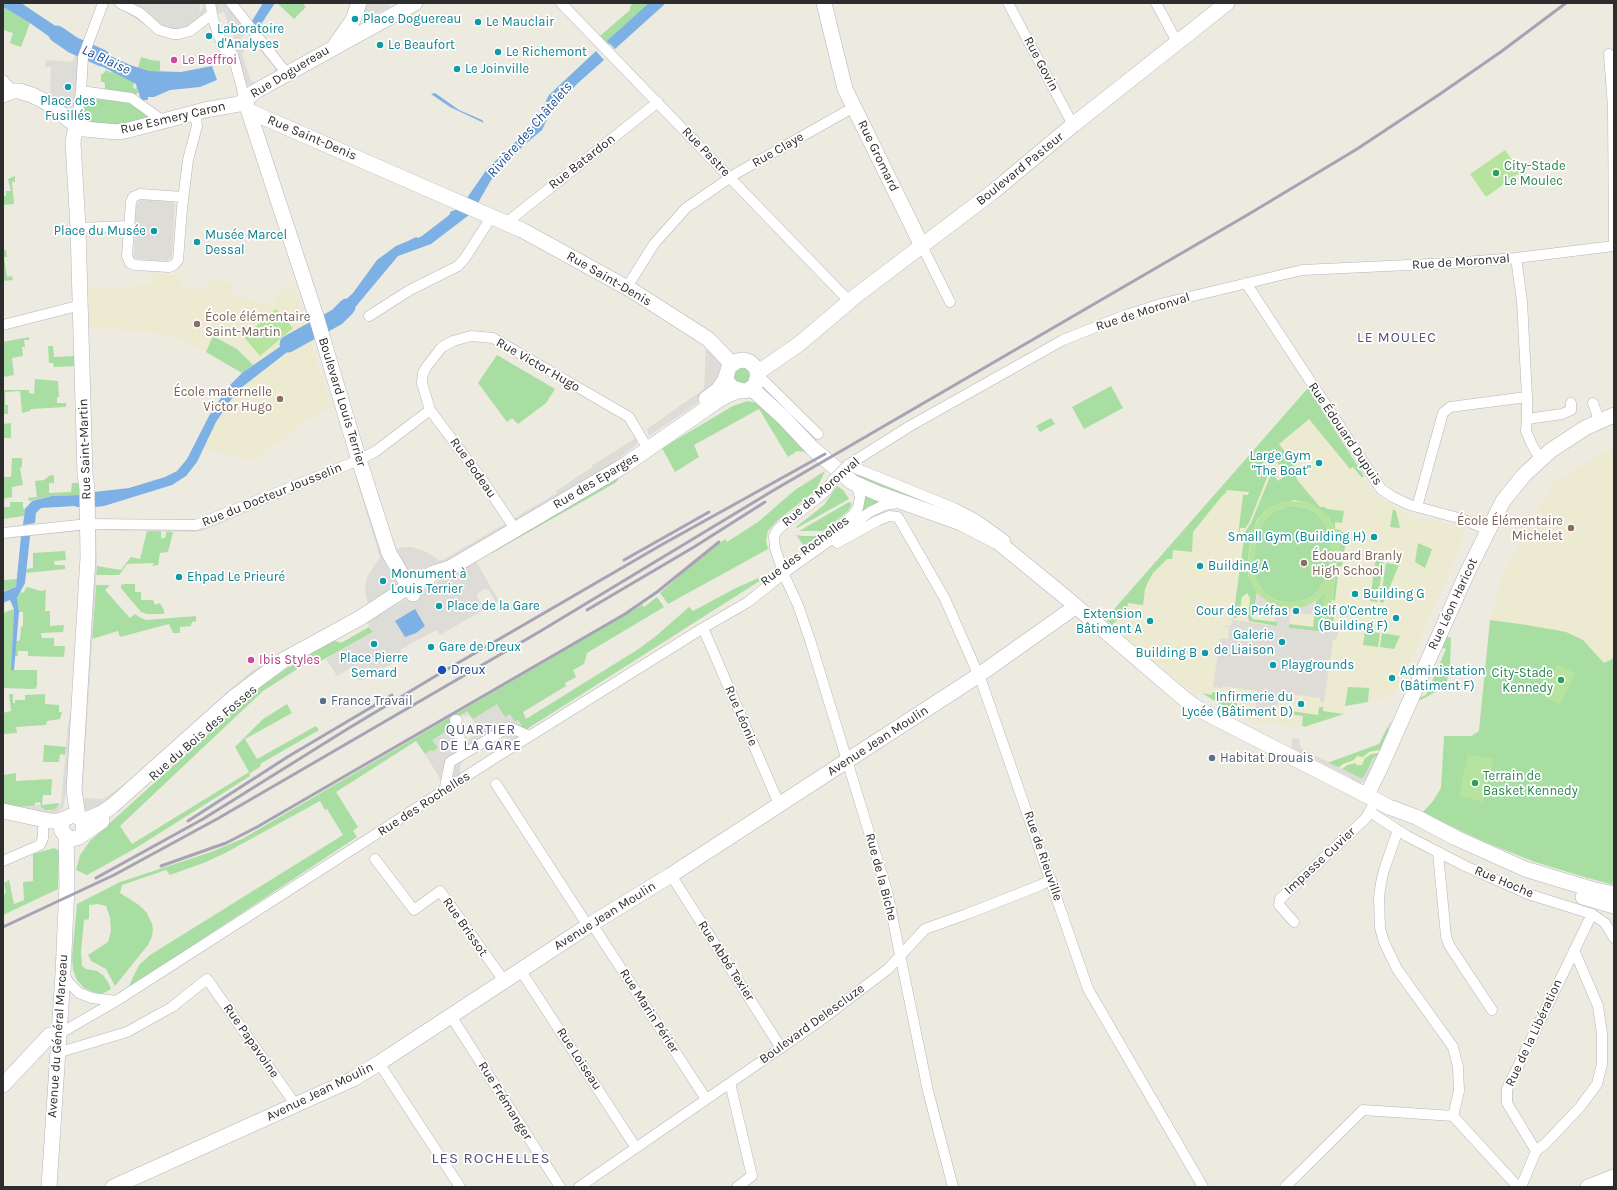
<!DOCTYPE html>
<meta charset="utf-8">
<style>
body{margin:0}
#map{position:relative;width:1617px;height:1190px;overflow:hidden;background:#edeae0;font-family:Karla,sans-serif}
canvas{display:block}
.frame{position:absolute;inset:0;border:4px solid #2d2d2d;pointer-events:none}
</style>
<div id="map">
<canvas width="1617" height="1190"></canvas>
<div class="frame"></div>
</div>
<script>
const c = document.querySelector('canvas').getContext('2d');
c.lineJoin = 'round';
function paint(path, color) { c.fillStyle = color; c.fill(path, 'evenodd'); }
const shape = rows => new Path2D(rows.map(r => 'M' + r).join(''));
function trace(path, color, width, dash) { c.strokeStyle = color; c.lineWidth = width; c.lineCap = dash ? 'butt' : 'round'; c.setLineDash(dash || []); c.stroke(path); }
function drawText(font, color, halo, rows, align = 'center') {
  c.font = font + ' Karla,sans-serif'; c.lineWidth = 3.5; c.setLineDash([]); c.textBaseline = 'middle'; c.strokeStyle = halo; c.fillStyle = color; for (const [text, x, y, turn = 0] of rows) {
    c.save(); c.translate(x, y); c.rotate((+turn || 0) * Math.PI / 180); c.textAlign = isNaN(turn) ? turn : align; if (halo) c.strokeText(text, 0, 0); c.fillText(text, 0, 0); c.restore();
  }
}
paint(shape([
 [151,273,182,275,182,287,206,290,208,279,232,283,231,294,270,305,292,280,307,328,242,373,194,345,176,338,142,331,89,328,87,288,110,288,150,285],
 [309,335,331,407,303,422,256,461,204,449,216,422,239,389,272,365],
 [1294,406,1307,412,1379,498,1402,511,1412,514,1412,519,1419,521,1420,517,1460,527,1465,530,1461,538,1462,542,1445,583,1397,691,1386,698,1345,706,1346,713,1344,714,1300,728,1245,720,1203,693,1193,694,1107,621,1111,617,1109,615],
 [1614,448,1614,658,1604,663,1590,646,1575,635,1549,629,1490,620,1503,574,1553,483,1604,452]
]), '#edead2');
paint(shape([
 [277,3,302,3,306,7,294,19],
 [634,3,657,3,608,45,600,36,630,10,630,6],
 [3,7,30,23,21,47,10,43,13,33,3,30],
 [141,57,151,60,160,61,160,71,149,71,138,68],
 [106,70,111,73,112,70,134,83,133,88,136,89,137,85,138,93,134,95,105,89,105,84,104,82,101,82,101,74,103,74],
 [85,94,135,102,144,108,148,118,119,125,85,124,83,120],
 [15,176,15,182,12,182,14,204,3,205,3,196,6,196,6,191,11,191,8,179],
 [3,248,4,250,6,250,7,257,4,257,7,277,12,276,13,280,3,281],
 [213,336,237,349,253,365,242,373,206,352],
 [29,337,29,340,24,340,25,347,22,347,23,356,12,358,14,375,3,377,3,342],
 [48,346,53,346,54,357,75,356,76,366,54,367,53,363,49,363],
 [497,355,555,389,546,403,518,424,512,418,507,422,478,383],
 '734 376a8 8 0 1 1 16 0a8 8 0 1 1-16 0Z',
 [35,379,58,381,59,397,57,397,57,403,66,403,66,407,31,409,30,411,22,413,20,391,5,392,5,405,8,405,8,414,3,414,3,390,29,390,29,393,34,394],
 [1111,386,1123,408,1084,429,1072,407],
 [1308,388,1364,476,1362,478,1353,467,1350,469,1309,419,1279,444,1293,462,1294,472,1298,481,1320,507,1324,507,1327,509,1344,511,1342,523,1335,522,1335,529,1328,517,1318,508,1305,502,1299,501,1294,500,1265,511,1257,520,1251,535,1247,566,1249,578,1257,593,1252,619,1277,622,1277,626,1249,621,1248,616,1250,598,1242,597,1239,616,1236,618,1233,618,1245,532,1251,523,1272,472,1278,481,1287,474,1271,455,1263,461,1270,470,1249,523,1245,528,1240,528,1239,536,1238,536,1243,495,1248,495,1249,492,1227,490,1226,493,1222,496,1193,532,1192,552,1173,550,1172,559,1167,559,1153,573,1148,582,1145,589,1143,605,1128,603,1126,613,1124,613,1112,625,1107,621,1111,617,1109,615],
 [747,401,758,403,766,410,806,452,797,451,788,457,759,409,694,445,699,457,675,472,662,448,733,406],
 [1051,418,1055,424,1040,432,1036,426],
 [11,423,11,438,3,438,3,424],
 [12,458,22,458,22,467,20,468,23,485,12,487,12,497,3,499,3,477,11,477],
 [825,471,816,490,777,521,768,531,766,541,768,549,668,604,660,593,694,563,725,539,727,542,758,522,795,490],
 [620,472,618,480,615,483,492,553,490,553],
 [54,475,54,483,49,483,49,493,71,492,72,483,79,483,79,495,52,496,29,501,28,498,37,497,35,481,44,480,49,476],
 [857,475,862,476,958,513,878,488,855,476],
 [837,486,843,490,849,499,797,528,796,527,824,505],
 [864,494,884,501,860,515,865,500],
 [10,502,23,502,23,508,25,509,24,516,3,519,3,507,10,507],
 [849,502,852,504,848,511,823,531,799,531],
 [1290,506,1307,508,1316,513,1327,527,1332,542,1328,572,1320,589,1308,599,1291,603,1275,600,1265,594,1256,581,1253,566,1257,535,1263,521,1275,511],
 [1393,509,1396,511,1400,528,1390,527],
 [147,531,161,531,161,538,165,538,167,531,173,532,168,552,160,553,158,565,152,566,154,563,127,564,119,575,96,575,97,566,121,570,131,557,140,559],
 [1341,532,1347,533,1342,566,1339,566,1335,601,1332,600],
 [796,535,804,536,818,536,804,546],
 [1418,543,1432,549,1425,568,1415,562],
 [65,551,66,560,54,561,55,565,65,565,65,569,26,573,26,569,33,568,33,553],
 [1376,556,1400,559,1399,562,1384,560,1377,602,1370,601],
 [1386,563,1399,565,1383,603,1380,602],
 [765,575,769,575,524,731,518,720,515,722,505,718,473,719,467,712,452,720,453,727,433,740,438,748,432,752,431,750,425,754,416,741,336,792,358,827,353,831,357,837,128,988,139,965,150,955,343,835,327,809,325,810,320,801,227,852,206,862,170,875,166,870,122,885,120,893,139,905,147,913,152,924,153,930,152,936,148,945,115,986,106,969,91,961,88,955,108,942,111,931,110,917,106,906,98,904,89,905,89,919,84,920,81,952,82,966,86,969,97,971,103,975,108,982,111,989,102,994,93,992,84,988,77,980,73,970,72,957,77,904,120,882,211,852,242,839,642,605,644,607,657,597,664,607,587,653,584,664,573,670,576,677,565,683,566,686,523,712,526,719,637,650,656,636,689,607,693,611,734,589],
 [17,579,16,587,4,591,3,580],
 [124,584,135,584,135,592,141,592,141,600,153,600,155,605,160,603,164,610,164,614,147,614,141,612,121,588,121,585],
 [96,585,110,585,105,590,130,618,135,614,141,618,146,620,196,616,196,621,192,622,191,626,180,627,180,633,173,633,169,624,120,637,118,631,92,639],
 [27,587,41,591,46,590,45,611,50,611,50,626,64,625,63,632,41,633,42,638,54,638,54,646,65,646,64,657,28,656,28,651,18,651,18,656,14,656,16,641,18,641,20,639,21,627,23,626,23,612,19,612,17,598,21,592,23,593],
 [1325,592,1329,621,1331,603,1336,604,1333,624,1331,629,1324,632,1289,628,1289,624,1313,627,1316,601],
 [14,609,11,670,37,670,37,686,35,689,3,688,3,613],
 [1490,620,1527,625,1566,632,1583,640,1604,663,1614,658,1614,885,1584,877,1535,862,1487,843,1422,813,1433,801,1441,788,1444,736,1471,736,1478,732,1479,730],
 [369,627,373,632,319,662,316,657,263,691,120,826,132,844,249,772,235,747,263,719,287,704,292,713,245,739,257,759,316,726,319,730,260,764,261,766,249,774,250,776,136,848,87,875,76,870,80,855,90,841,259,688,286,669,333,640,341,643],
 [1365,631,1380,633,1378,647,1363,645],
 [1382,633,1400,636,1394,649,1380,647],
 [1445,636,1451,638,1450,666,1447,681,1439,690,1419,701,1421,697,1426,695,1446,649,1441,647],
 [1348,687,1369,688,1368,702,1345,706],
 [1212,692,1221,693,1221,701,1237,703,1237,706,1242,707,1245,711,1251,712,1251,718,1239,716,1202,693,1212,695],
 [9,694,13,694,13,703,15,703,15,700,25,700,25,695,45,694,45,704,59,705,59,712,62,712,60,719,47,721,46,725,16,727,17,733,3,734,3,713,11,711],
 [1319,707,1323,707,1323,711,1344,714,1304,727,1302,725,1303,716,1283,713,1284,710,1318,715],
 [1388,726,1389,730,1380,750,1374,751,1363,757,1344,764,1338,768,1327,763,1379,744],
 [44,745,66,747,65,755,60,754,59,762,43,762],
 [1376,753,1379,753,1378,755,1363,778,1361,779,1342,769,1347,765,1355,763,1356,764,1371,754],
 [16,773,16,781,52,779,51,795,43,795,42,805,59,803,57,808,53,810,45,810,41,807,40,802,35,803,35,806,17,807,3,804,3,775],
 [54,848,58,850,59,854,58,889,3,915,3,895,6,893,4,883,9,880,14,904,24,900,23,882,33,881,33,854]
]), '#a8dea2');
paint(shape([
 [1247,593,1250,598,1248,616,1240,615,1242,597],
 [1380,750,1379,753,1371,754,1365,758,1362,765,1357,765,1355,763,1347,765,1342,769,1338,768,1343,764,1354,760,1357,756,1363,757,1369,752]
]), '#ebeec7');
paint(shape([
 [1505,150,1521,172,1486,197,1470,174],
 [276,309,293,328,260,356,244,337],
 [1288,501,1305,502,1314,505,1326,514,1335,529,1341,530,1329,621,1321,620,1325,593,1311,604,1305,607,1292,609,1280,608,1269,603,1261,597,1254,589,1249,578,1248,562,1251,535,1255,525,1261,515,1270,507,1281,502],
 [1290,506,1307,508,1316,513,1327,527,1332,542,1328,572,1320,589,1308,599,1291,603,1275,600,1265,594,1256,581,1253,566,1257,535,1263,522,1275,511],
 [1558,664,1575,673,1560,705,1542,696],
 [1468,754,1493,759,1483,802,1459,796]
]), '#b6e49f');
paint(shape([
 [112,3,153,3,158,4,162,3,201,3,199,10,201,11,204,3,237,3,245,33,240,40,234,39,224,12,216,15,210,23,208,22,157,33],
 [352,3,387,3,391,7,333,33,349,13],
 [252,32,277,64,278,70,251,87,246,84,235,46,246,41],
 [252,40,275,68,274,72,255,83,251,81,242,54],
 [75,55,88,59,83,120,72,116,50,96,51,67,45,67,46,60,73,62],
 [143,199,172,202,175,204,172,256,168,261,137,259,134,257,136,207,139,201],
 [706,347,724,362,714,392,649,436,647,429,704,389],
 [637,437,637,444,597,476,446,565,411,577,393,551,401,547,412,547,424,551,439,560,443,560,557,493,556,491,592,467,592,465,595,463,596,463],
 [354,465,399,583,399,586,329,631,113,802,88,812,83,809,81,780,95,528,188,530,200,529],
 [352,468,353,468,380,557,367,577,365,591,368,605,295,647,271,659,252,671,228,691,142,771,108,796,102,799,82,798,97,566,96,530,194,532,202,531],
 [79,529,84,532,84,573,74,725,71,728,69,741,73,745,71,773,67,787,63,808,53,815,51,818,46,819,46,815,44,814,30,811,27,814,3,808,3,804,17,807,40,805,43,810,49,811,55,809,61,803,68,724,71,713,72,712,81,590,82,534,79,531,3,539,3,537],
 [474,558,499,601,496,603,489,590,485,589,478,593,477,597,485,609,440,635,436,630,400,650,404,657,363,680,357,680,357,677,351,668,337,676,326,659,373,632,366,621,429,587],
 [1257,593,1269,603,1286,609,1301,608,1316,601,1314,615,1290,612,1289,628,1321,632,1338,632,1336,640,1333,640,1324,702,1320,702,1320,698,1279,693,1276,713,1255,710,1258,691,1223,686,1222,688,1213,687,1220,638,1228,639,1229,628,1225,627,1225,625,1231,626,1232,620,1277,626,1277,622,1275,622,1276,610,1255,607],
 [497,704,505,717,510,714,515,722,518,720,527,735,512,742,505,737,501,737,464,760,460,765,460,776,445,787,425,754,431,750,432,752,438,748,432,740,453,727,465,741,482,730,468,715,464,717,463,714,467,711,473,719],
 [1391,722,1393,723,1367,779,1358,785,1352,782,1350,777,1292,748,1292,739,1299,738,1300,746,1303,750,1363,779,1373,758,1378,755,1389,730,1388,726,1389,723]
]), '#dddcd7');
paint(shape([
 [3,3,21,3,78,41,75,55,30,23,3,7],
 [263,3,275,3,258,29,252,21],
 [649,3,666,3,615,49,607,41],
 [91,47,130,65,149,71,181,72,212,66,217,80,200,87,170,90,154,97,148,97,148,100,141,100,136,84,88,59],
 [596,51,604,60,578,83,551,111,542,130,522,147,491,180,478,203,467,198,487,169,535,123,549,95],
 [435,93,459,110,482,120,484,123,450,107,431,94],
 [460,208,469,215,431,244,398,256,347,317,331,330,326,314,338,307,353,293,377,260,396,246,408,241,416,237,418,238,422,236,448,216,450,214,450,212],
 [307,328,309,335,237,391,216,422,197,462,186,476,172,485,104,506,95,507,94,492,129,488,165,477,177,471,187,459,209,416,228,387,242,373],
 [79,495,80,507,76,507,75,506,41,508,36,513,35,523,23,525,25,509,32,501,52,496],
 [21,536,30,536,25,583,17,598,19,612,14,670,11,670,14,609,10,600,3,603,3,592,16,587],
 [415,609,425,626,416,633,405,637,395,621]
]), '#7db0e5');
trace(shape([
 [57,34,73,45,102,58],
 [288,344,337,317,347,307]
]), '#7db0e5', 17);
const street = shape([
 [120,3,140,13,159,30,173,34,179,34,190,31,212,14],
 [210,3,213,19,223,47,233,55,245,100],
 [231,3,288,75],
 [561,3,850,302],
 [1008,3,1073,125],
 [1156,3,1177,42],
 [1609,54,1613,108,1614,246],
 [3,80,13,91],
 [81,91,131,98,163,121],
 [76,125,81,91,83,57,103,3],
 [183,197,140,194,133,197,131,202,127,256,130,263,135,265,169,267,174,265,178,260,182,208,188,160,197,126,195,113],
 [506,223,658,102],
 [78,228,129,226],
 [922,246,950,302],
 [1246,283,1381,489,1393,497,1410,505,1462,519,1488,530],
 [627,287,654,244,686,208,737,173,854,107],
 [369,316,410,290,458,266,465,258,492,216],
 [3,325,81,305],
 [758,375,818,434],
 [1527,397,1527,419,1562,414,1571,410,1571,403],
 [1593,403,1599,420],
 [1527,419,1526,431,1532,445,1540,459],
 [848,465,910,426,1063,340,1126,315,1164,303,1302,270,1451,263,1516,258,1614,246],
 [848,465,954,508,977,520,1005,540],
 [833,480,827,490,819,497,778,529,774,536,775,548,784,575,798,605,811,643,887,891,928,1091,953,1187],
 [1417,507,1443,413,1450,407,1527,397,1522,301,1516,258],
 [842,524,853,515,858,508,860,497,856,484],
 [515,529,481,478,430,410,422,383,423,373,427,366,442,347,453,341,471,336,493,338,629,417,648,449],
 [3,533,88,524,196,525,359,460,376,451,430,410],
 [837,543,877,521,889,516,898,517,945,599,982,683,1088,989,1203,1187],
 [703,628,779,804],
 [457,720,455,720,464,753],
 [496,784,588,926],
 [445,787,450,762,509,727,527,735],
 [1370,812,1407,836,1465,866,1528,894,1592,914,1605,923,1614,938],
 [1398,830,1384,870,1381,883,1379,897,1380,928,1384,942,1397,969,1453,1047,1458,1067,1459,1091,1453,1116],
 [1438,853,1446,936,1449,945,1492,1010],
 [375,859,414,910,440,891,505,982],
 [3,861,40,845,43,838,43,829],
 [671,875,781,1048],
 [1294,922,1279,905,1280,899,1366,818,1372,807],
 [592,924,706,1099],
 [521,971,636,1148],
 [63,974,70,984,79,993,92,998,116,1001],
 [451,1016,560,1187],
 [59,1034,116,1001,493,759,703,628,748,602,788,570,870,512,884,505,899,503],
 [57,1053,127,1032,172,1007,207,979,295,1104],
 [379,1063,460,1187],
 [730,1083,752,1176,737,1187],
 [1453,1116,1518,1187],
 [1536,1151,1507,1103,1507,1089,1592,914],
 [579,1187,817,1023,888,969,925,929,967,914,1041,885,1051,879],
 [1285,1187,1363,1110,1453,1116],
 [1521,1187,1536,1151,1546,1143,1580,1107,1597,1084,1602,1064,1602,1034,1598,1006,1574,950]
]);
const secondary = shape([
 [824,3,845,89,922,246],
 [336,44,353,20,359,3],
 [3,95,13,91,19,91,32,95,44,101,76,125,84,129,117,132,129,130,205,110,239,104,256,91,415,3],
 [245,100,316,316,359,460,389,553,413,594],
 [249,111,522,230,633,291,708,339,732,364],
 [76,125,73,142,78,228,85,474,87,489,88,557,74,790,78,816],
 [757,373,799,344,857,295,994,191,1073,125,1227,3],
 [751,388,783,417,812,448,852,482,877,493,961,523,998,542,1064,596,1187,701,1200,710,1389,807,1416,817,1456,838,1525,869,1591,889,1614,894],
 [706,399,718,390,725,380,729,367,737,361,744,360,750,362,756,368,758,375,755,385,749,390,744,391,732,388,727,381,726,376],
 [1367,795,1382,764,1467,573,1503,501,1524,475,1550,451,1585,428,1614,415],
 [3,811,50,821,58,821,64,819],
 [83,821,102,813,112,806,233,698,285,659,360,618,409,586,434,573,450,568,625,465,717,401,730,394,738,391],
 [83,833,84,823,80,818,73,815,64,819,61,825,62,831,66,836,72,839,79,837,102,821],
 [1583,897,1614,906],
 [3,1085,50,1035,59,1034],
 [49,1187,63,974,67,885,66,836],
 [113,1187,353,1079,379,1063,588,926,671,875,979,675,1075,607],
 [1588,1187,1614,1177]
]);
trace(street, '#b4b4bf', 11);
trace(secondary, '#b4b4bf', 16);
trace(street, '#fff', 10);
trace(secondary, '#fff', 15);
trace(shape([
 [624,560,709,512],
 [587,610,694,547,765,502],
 [188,821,289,756,392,695],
 [161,866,226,843,257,827,625,614,657,592,719,542],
 [96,878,203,819,349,728,439,674,663,544,825,454],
 [3,927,114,875,217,819,539,632,774,490,1249,214,1357,149,1440,94,1502,51,1566,3]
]), '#a5a3b5', 3);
const streetBridge = shape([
 [833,480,848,465]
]);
trace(streetBridge, '#b4b4bf', 11, []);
trace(streetBridge, '#fff', 10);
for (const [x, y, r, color] of [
 [355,19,4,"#0f9aa8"],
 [478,22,4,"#0f9aa8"],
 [209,36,4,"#0f9aa8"],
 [380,45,4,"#0f9aa8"],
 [498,52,4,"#0f9aa8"],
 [174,60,4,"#d1479c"],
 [457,69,4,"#0f9aa8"],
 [68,87,4,"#0f9aa8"],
 [1496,173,4,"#2e9e5b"],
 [154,231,4,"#0f9aa8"],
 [197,242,4,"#0f9aa8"],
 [197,324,4,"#8d6e63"],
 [280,399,4,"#8d6e63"],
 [1319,463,4,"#0f9aa8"],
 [1571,528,4,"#8d6e63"],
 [1374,537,4,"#0f9aa8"],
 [1304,563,4,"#8d6e63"],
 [1200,566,4,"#0f9aa8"],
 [179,577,4,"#0f9aa8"],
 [383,581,4,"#0f9aa8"],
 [1355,594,4,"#0f9aa8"],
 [439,606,4,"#0f9aa8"],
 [1296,611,4,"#0f9aa8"],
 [1396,618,4,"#0f9aa8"],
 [1150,621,4,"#0f9aa8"],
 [1282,642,4,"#0f9aa8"],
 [374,644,4,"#0f9aa8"],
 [431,647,4,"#0f9aa8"],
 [1205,653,4,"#0f9aa8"],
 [251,660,4,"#d1479c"],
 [1273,665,4,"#0f9aa8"],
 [442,670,5,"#1a4fb4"],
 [1392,678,4,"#0f9aa8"],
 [1561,680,4,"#2e9e5b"],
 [323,701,4,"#5c6f8a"],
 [1301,704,4,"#0f9aa8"],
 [1212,758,4,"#5c6f8a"],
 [1475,783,4,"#2e9e5b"]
]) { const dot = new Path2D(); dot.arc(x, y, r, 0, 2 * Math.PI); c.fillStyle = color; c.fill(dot); trace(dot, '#fff', 1.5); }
drawText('13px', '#0d838f', '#fff', [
 ["Place Doguereau",363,19],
 ["Le Mauclair",486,22],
 ["Laboratoire",217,29],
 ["d'Analyses",217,44],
 ["Le Beaufort",388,45],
 ["Le Richemont",506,52],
 ["Le Joinville",465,69],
 ["Place des",68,101,"center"],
 ["Fusillés",68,116,"center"],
 ["Place du Musée",146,231,"right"],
 ["Musée Marcel",205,235],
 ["Dessal",205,250],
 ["Large Gym",1311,456,"right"],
 ["\"The Boat\"",1311,471,"right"],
 ["Small Gym (Building H)",1366,537,"right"],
 ["Building A",1208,566],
 ["Monument à",391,574],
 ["Louis Terrier",391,589],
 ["Ehpad Le Prieuré",187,577],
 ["Building G",1363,594],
 ["Place de la Gare",447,606],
 ["Cour des Préfas",1288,611,"right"],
 ["Self O'Centre",1388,611,"right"],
 ["(Building F)",1388,626,"right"],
 ["Extension",1142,614,"right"],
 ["Bâtiment A",1142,629,"right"],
 ["Galerie",1274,635,"right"],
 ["de Liaison",1274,650,"right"],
 ["Gare de Dreux",439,647],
 ["Building B",1197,653,"right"],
 ["Place Pierre",374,658,"center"],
 ["Semard",374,673,"center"],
 ["Playgrounds",1281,665],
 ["Administation",1400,671],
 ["(Bâtiment F)",1400,686],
 ["Infirmerie du",1293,697,"right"],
 ["Lycée (Bâtiment D)",1293,712,"right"]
], 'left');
drawText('13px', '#b23c85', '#fff', [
 ["Le Beffroi",182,60],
 ["Ibis Styles",259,660]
], 'left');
drawText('13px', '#2d2d2d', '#fff', [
 ["Rue Govin",1041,64,62],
 ["Rue Doguereau",290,72,-31],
 ["Rue Esmery Caron",173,118,-13],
 ["Rue Saint-Denis",312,138,23],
 ["Rue Claye",778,150,-30],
 ["Rue Pastre",706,152,46],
 ["Rue Gromard",878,156,64],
 ["Rue Batardon",582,162,-38],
 ["Boulevard Pasteur",1020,169,-39],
 ["Rue de Moronval",1461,262,-4],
 ["Rue Saint-Denis",609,279,30],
 ["Rue de Moronval",1143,312,-18],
 ["Rue Victor Hugo",538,365,30],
 ["Boulevard Louis Terrier",342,402,73],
 ["Rue Édouard Dupuis",1345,434,56],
 ["Rue Saint-Martin",85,449,-92],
 ["Rue Bodeau",473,468,55],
 ["Rue des Eparges",596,481,-31],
 ["Rue de Moronval",821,492,-41],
 ["Rue du Docteur Jousselin",272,495,-22],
 ["Rue des Rochelles",805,551,-37],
 ["Rue Léon Haricot",1453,604,-65],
 ["Rue Léonie",741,716,67],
 ["Rue du Bois des Fosses",203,733,-41],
 ["Avenue Jean Moulin",878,741,-33],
 ["Rue des Rochelles",424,804,-33],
 ["Rue de Rieuville",1043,856,71],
 ["Impasse Cuvier",1320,861,-43],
 ["Rue de la Biche",881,877,75],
 ["Rue Hoche",1504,882,23],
 ["Avenue Jean Moulin",605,916,-32],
 ["Rue Brissot",465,927,55],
 ["Rue Abbé Texier",726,961,57],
 ["Rue Marin Périer",649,1011,57],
 ["Boulevard Delescluze",812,1024,-36],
 ["Rue de la Libération",1534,1033,-65],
 ["Avenue du Général Marceau",58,1036,-86],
 ["Rue Papavoine",251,1041,55],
 ["Rue Loiseau",579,1059,57],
 ["Avenue Jean Moulin",320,1092,-26],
 ["Rue Frémanger",505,1101,58]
]);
drawText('13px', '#27864d', '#fff', [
 ["City-Stade",1504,166],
 ["Le Moulec",1504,181],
 ["City-Stade",1553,673,"right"],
 ["Kennedy",1553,688,"right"],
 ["Terrain de",1483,776],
 ["Basket Kennedy",1483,791]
], 'left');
drawText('13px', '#785e54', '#fff', [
 ["École élémentaire",205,317],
 ["Saint-Martin",205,332],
 ["École maternelle",272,392,"right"],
 ["Victor Hugo",272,407,"right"],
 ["École Élémentaire",1563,521,"right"],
 ["Michelet",1563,536,"right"],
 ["Édouard Branly",1312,556],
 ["High School",1312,571]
], 'left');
drawText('13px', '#164399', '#fff', [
 ["Dreux",451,670]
], 'left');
drawText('13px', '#4e5e75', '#fff', [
 ["France Travail",331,701],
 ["Habitat Drouais",1220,758]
], 'left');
drawText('italic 14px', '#194c94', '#fff', [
 ["La Blaise",106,60,25],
 ["Rivière des Châtelets",530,130,-49]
]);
c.letterSpacing = '1px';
drawText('14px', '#53507a', '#fff', [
 ["LE MOULEC",1397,338],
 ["QUARTIER",481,730],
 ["DE LA GARE",481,746]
]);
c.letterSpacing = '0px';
c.letterSpacing = '1px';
drawText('15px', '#53507a', '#fff', [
 ["LES ROCHELLES",491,1159]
]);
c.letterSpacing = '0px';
</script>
